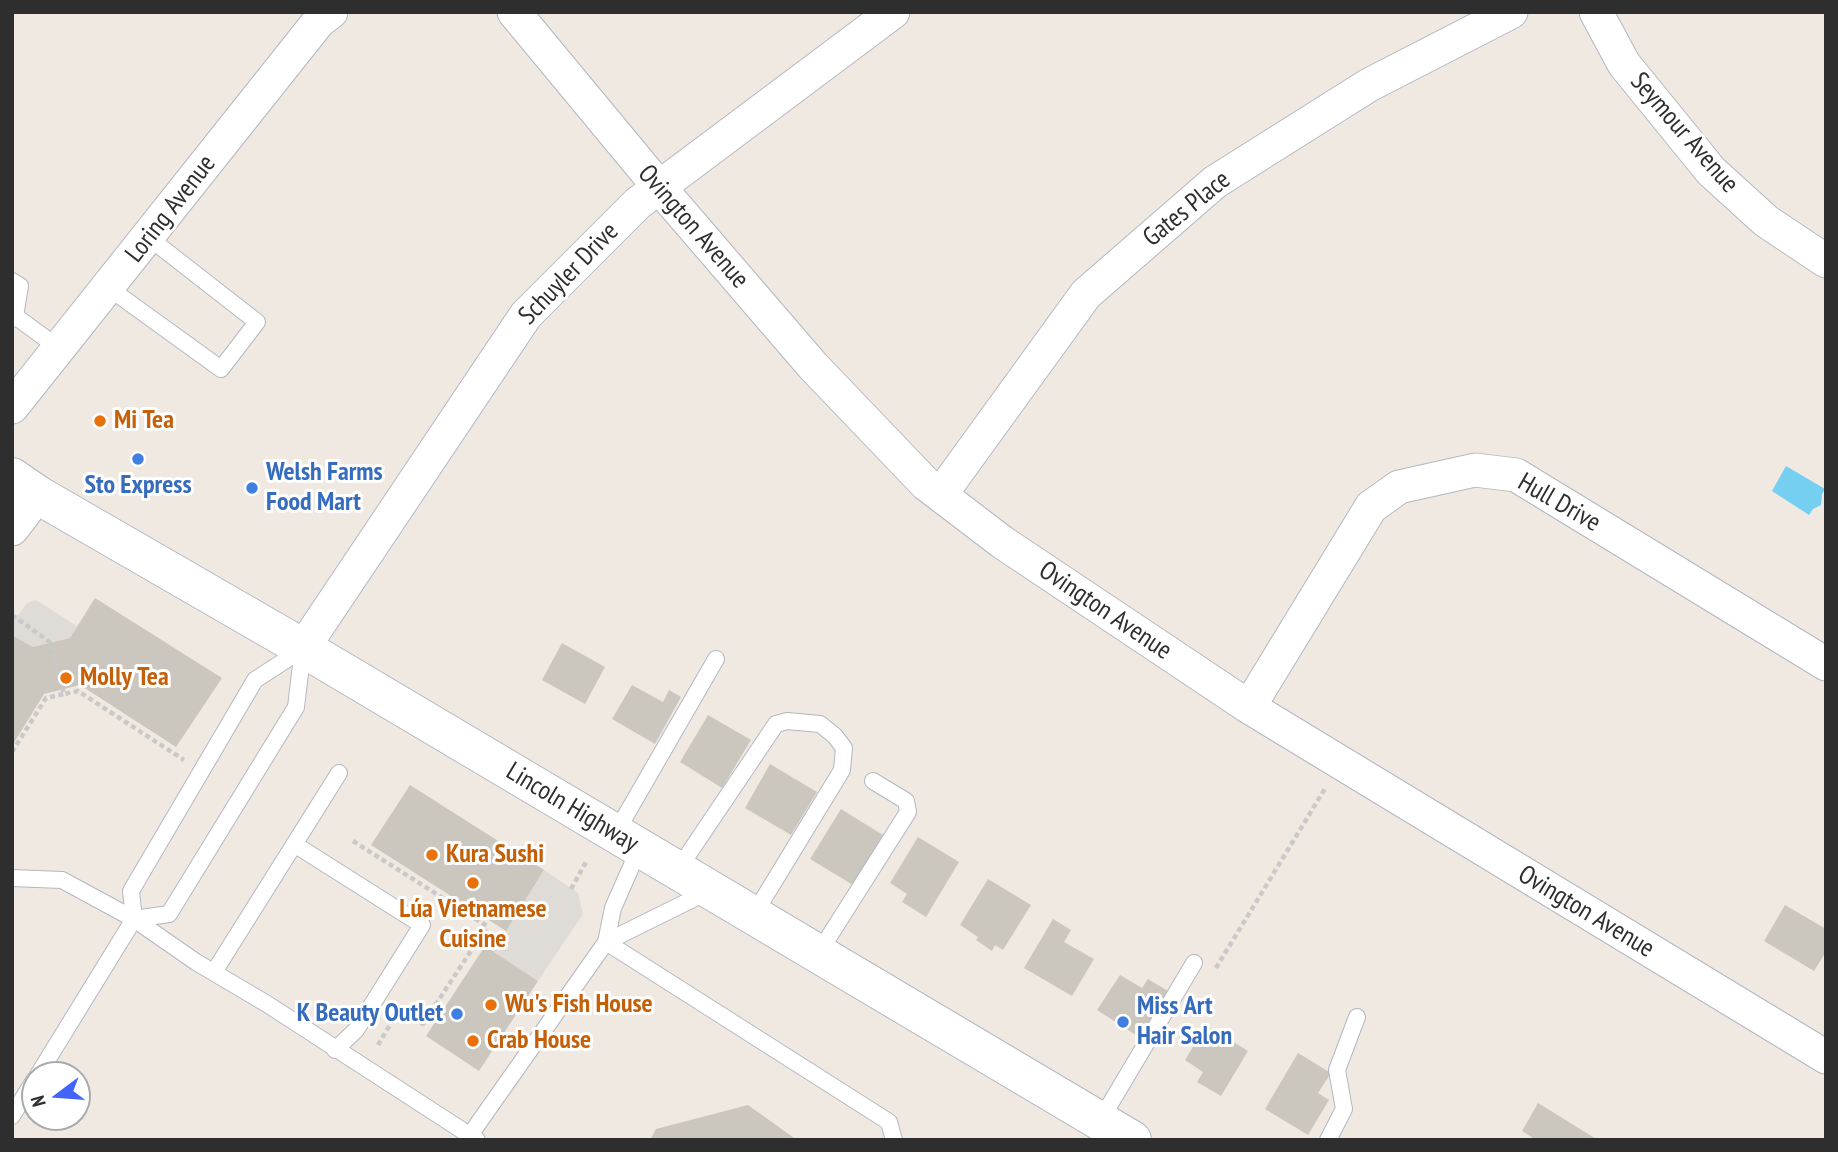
<!DOCTYPE html>
<meta charset="utf-8">
<style>
body{margin:0}
#map{position:relative;width:1838px;height:1152px;overflow:hidden;background:#efe9e1;font-family:"PT Sans Narrow",sans-serif}
canvas{display:block}
.frame{position:absolute;inset:0;border:14px solid #2e2e2e;pointer-events:none}
.north{position:absolute;left:21px;top:1061px;width:70px;height:70px;box-sizing:border-box;background:#fff;border:2px solid #ababab;border-radius:50%;rotate:254deg;font-size:19px;font-weight:700;line-height:28px;text-align:center;color:#2e2e2e}
.north::after{content:'';display:block;margin:auto;width:24px;height:32px;background:#4264fb;clip-path:polygon(50% 0,100% 100%,50% 72%,0 100%)}
</style>
<div id="map">
<canvas width="1838" height="1152"></canvas>
<div class="frame"></div>
<div class="north">N</div>
</div>
<script>
const c = document.querySelector('canvas').getContext('2d');
c.lineJoin = 'round';
function paint(path, color) { c.fillStyle = color; c.fill(path, 'evenodd'); }
const shape = rows => new Path2D(rows.map(r => 'M' + r).join(''));
function trace(path, color, width, dash) { c.strokeStyle = color; c.lineWidth = width; c.lineCap = dash ? 'butt' : 'round'; c.setLineDash(dash || []); c.stroke(path); }
function drawText(font, color, halo, rows, align = 'center') {
  c.font = font + ' "PT Sans Narrow",sans-serif'; c.lineWidth = 6; c.setLineDash([]); c.textBaseline = 'middle'; c.strokeStyle = halo; c.fillStyle = color; for (const [text, x, y, turn = 0] of rows) {
    c.save(); c.translate(x, y); c.rotate((+turn || 0) * Math.PI / 180); c.textAlign = isNaN(turn) ? turn : align; if (halo) c.strokeText(text, 0, 0); c.fillText(text, 0, 0); c.restore();
  }
}
paint(shape([
 [36,600,77,626,70,638,33,647,12,635,12,623,16,618,27,603],
 [544,870,578,893,583,914,538,981,493,951]
]), '#dfdcd8');
paint(shape([
 [1786,466,1825,489,1822,494,1821,505,1813,509,1809,515,1772,491]
]), '#75cff0');
paint(shape([
 [95,598,222,678,176,747,80,685,44,694,12,746,12,635,33,647,70,638],
 [562,643,605,667,585,704,542,680],
 [632,685,663,702,669,690,681,697,655,744,612,719],
 [708,715,751,740,722,788,680,762],
 [770,764,817,792,791,835,745,808],
 [410,785,544,870,506,931,371,845],
 [841,809,883,835,853,885,810,859],
 [918,837,959,862,926,917,902,902,907,894,890,883],
 [988,879,1031,905,1003,950,995,945,992,951,976,940,978,937,960,925],
 [1785,905,1826,929,1826,952,1814,971,1764,941],
 [1053,919,1071,930,1064,942,1094,959,1072,996,1024,968],
 [485,946,538,981,479,1071,426,1036],
 [1120,975,1142,988,1148,979,1168,991,1139,1037,1097,1010],
 [1206,1025,1248,1051,1221,1096,1197,1082,1203,1072,1185,1060],
 [1298,1053,1331,1073,1318,1093,1329,1100,1308,1135,1265,1109],
 [1538,1103,1598,1140,1536,1140,1522,1131],
 [748,1105,797,1140,650,1140,656,1129]
]), '#cbc7bf');
const service = shape([
 [12,281,20,286,15,316],
 [109,288,221,369,257,322,148,237],
 [12,319,15,316,60,349],
 [615,834,716,659],
 [294,844,422,925,356,1030,335,1050],
 [677,871,776,724,787,721,820,724,835,736,844,748,842,770,753,916],
 [12,878,62,880,134,919,196,962,267,1004,477,1140],
 [134,919,169,914,296,707,303,648],
 [606,942,889,1122,894,1140],
 [606,942,707,892],
 [818,954,908,812,906,801,873,781],
 [214,972,339,773],
 [38,1075,134,919,131,891,255,680,301,650],
 [12,1116,35,1079],
 [1100,1121,1194,963],
 [470,1135,606,942,613,908,639,849],
 [1328,1140,1344,1109,1337,1070,1357,1017]
]);
const minor = shape([
 [514,12,659,187,813,366,926,484,1002,542,1249,707,1826,1057],
 [1596,12,1624,64,1711,171,1766,221,1826,261],
 [12,407,319,21,331,12],
 [941,494,1086,294,1215,182,1369,85,1511,12],
 [12,529,38,495],
 [303,648,526,315,638,203,893,12],
 [1249,707,1371,507,1399,487,1475,470,1516,475,1826,664]
]);
const secondary = shape([
 [12,477,38,495,303,648,1132,1140]
]);
trace(service, '#b4b7c1', 18);
trace(minor, '#b4b7c1', 35);
trace(secondary, '#b4b7c1', 40);
trace(shape([
 [12,615,51,643,64,694,78,691,184,760],
 [12,752,46,698,64,694],
 [353,841,487,926,484,931],
 [571,889,586,862],
 [1216,968,1326,787],
 [378,1045,400,1008,423,1024,484,931,500,941]
]), '#c9c9c9', 4.5, [5, 3.5]);
trace(service, '#fff', 16);
trace(minor, '#fff', 33);
trace(secondary, '#fff', 38);
for (const [x, y, r, color] of [
 [100,421,7,"#e8710a"],
 [138,459,7,"#3f7fe0"],
 [252,488,7,"#3f7fe0"],
 [66,678,7,"#e8710a"],
 [432,855,7,"#e8710a"],
 [473,883,7,"#e8710a"],
 [491,1005,7,"#e8710a"],
 [457,1014,7,"#3f7fe0"],
 [1123,1022,7,"#3f7fe0"],
 [473,1041,7,"#e8710a"]
]) { const dot = new Path2D(); dot.arc(x, y, r, 0, 2 * Math.PI); c.fillStyle = color; c.fill(dot); trace(dot, '#fff', 2.5); }
drawText('26px', '#2e2e2e', '#fff', [
 ["Seymour Avenue",1684,133,49],
 ["Loring Avenue",171,209,-52],
 ["Gates Place",1187,209,-39],
 ["Ovington Avenue",693,227,49],
 ["Schuyler Drive",569,274,-46],
 ["Hull Drive",1559,503,30],
 ["Ovington Avenue",1105,611,34],
 ["Lincoln Highway",572,808,31],
 ["Ovington Avenue",1586,912,31]
]);
drawText('bold 26px', '#c56008', '#fff', [
 ["Mi Tea",114,421],
 ["Molly Tea",80,678],
 ["Kura Sushi",446,855],
 ["Lúa Vietnamese",473,910,"center"],
 ["Cuisine",473,940,"center"],
 ["Wu's Fish House",505,1005],
 ["Crab House",487,1041]
], 'left');
drawText('bold 26px', '#366cbe', '#fff', [
 ["Welsh Farms",266,473],
 ["Food Mart",266,503],
 ["Sto Express",138,486,"center"],
 ["Miss Art",1137,1007],
 ["Hair Salon",1137,1037],
 ["K Beauty Outlet",443,1014,"right"]
], 'left');
</script>
